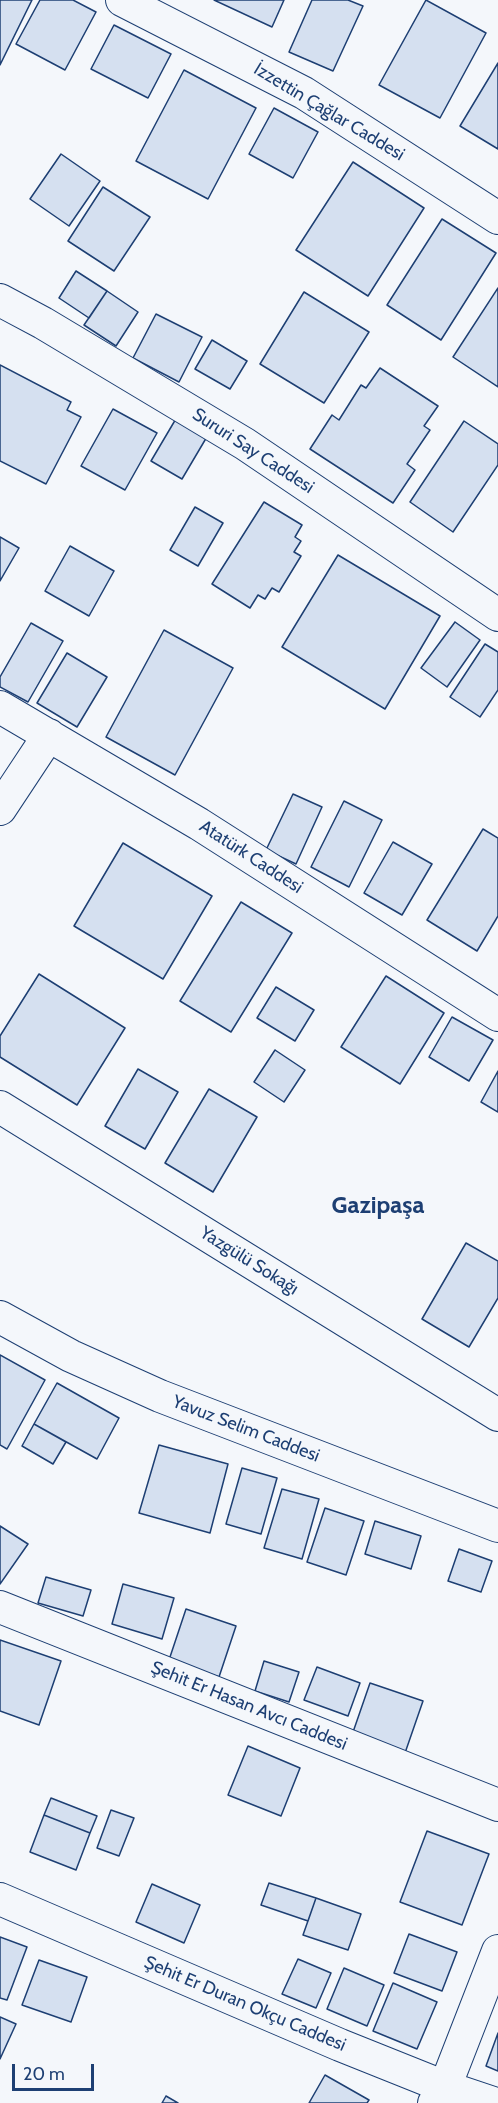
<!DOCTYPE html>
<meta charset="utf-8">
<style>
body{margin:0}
#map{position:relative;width:498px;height:2103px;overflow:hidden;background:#f4f7fb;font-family:Cabin,sans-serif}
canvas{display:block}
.scale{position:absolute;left:12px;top:2064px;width:82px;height:27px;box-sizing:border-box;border:3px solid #1d3f73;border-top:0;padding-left:8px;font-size:18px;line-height:21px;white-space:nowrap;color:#1d3f73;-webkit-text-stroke:4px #f4f7fb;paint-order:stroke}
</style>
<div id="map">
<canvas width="498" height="2103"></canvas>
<div class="scale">20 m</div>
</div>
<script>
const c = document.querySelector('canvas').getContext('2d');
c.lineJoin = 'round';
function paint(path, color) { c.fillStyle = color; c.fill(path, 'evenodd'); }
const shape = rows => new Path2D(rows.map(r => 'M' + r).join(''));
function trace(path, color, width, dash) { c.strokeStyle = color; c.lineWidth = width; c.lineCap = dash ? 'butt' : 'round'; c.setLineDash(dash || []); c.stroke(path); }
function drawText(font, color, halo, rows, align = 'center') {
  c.font = font + ' Cabin,sans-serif'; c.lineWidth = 4.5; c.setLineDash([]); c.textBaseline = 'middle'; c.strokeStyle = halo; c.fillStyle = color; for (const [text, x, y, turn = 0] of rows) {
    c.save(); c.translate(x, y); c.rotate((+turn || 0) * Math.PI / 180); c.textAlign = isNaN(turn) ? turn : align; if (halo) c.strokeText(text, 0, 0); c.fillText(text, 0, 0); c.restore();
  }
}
const building = shape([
 [0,0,32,0,0,65,0,0],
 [40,0,73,0,96,12,65,70,16,44,40,0],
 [214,0,284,0,272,27,214,0],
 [312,0,348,0,363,6,333,71,289,52,312,0],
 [426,0,486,33,440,118,379,85,426,0],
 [114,25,171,54,148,98,91,69,114,25],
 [498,63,498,149,460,126,498,63],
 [184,70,256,108,208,199,136,161,184,70],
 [274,108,318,132,293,178,249,154,274,108],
 [61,154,100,181,69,226,30,199,61,154],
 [353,162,424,208,368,296,296,250,353,162],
 [103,187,150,217,114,271,68,241,103,187],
 [442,219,496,253,441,340,387,305,442,219],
 [76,271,107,291,89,318,59,298,76,271],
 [498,288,498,387,453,357,498,288],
 [107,291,138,312,116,346,84,325,107,291],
 [304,292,369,332,324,403,260,364,304,292],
 [156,314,202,337,179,382,133,358,156,314],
 [212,340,247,361,230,389,195,369,212,340],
 [0,365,71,402,67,410,81,417,46,484,0,461,0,365],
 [380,368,438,406,424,426,430,430,407,464,415,470,393,503,310,449,332,415,339,420,361,385,366,388,380,368],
 [113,409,157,433,125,490,81,466,113,409],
 [177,417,208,435,182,479,151,461,177,417],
 [464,421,498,444,498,465,453,532,410,502,464,421],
 [264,502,302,525,295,537,301,541,294,552,301,556,279,592,272,588,265,599,258,595,250,608,212,584,264,502],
 [195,507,223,523,198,566,170,550,195,507],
 [0,537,19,548,0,581,0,537],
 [70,546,114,571,89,616,45,591,70,546],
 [338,555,440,616,385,709,282,647,338,555],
 [455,622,480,640,447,687,421,668,455,622],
 [31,623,63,641,28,702,0,687,0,677,31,623],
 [164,630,233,668,175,775,106,737,164,630],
 [485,644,498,652,498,690,480,717,450,697,485,644],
 [67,653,107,677,77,727,37,703,67,653],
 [293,794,322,807,296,864,266,850,293,794],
 [344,801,382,820,349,887,311,867,344,801],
 [483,829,498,838,498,916,477,951,427,920,483,829],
 [393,842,432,864,402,915,364,893,393,842],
 [123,843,212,896,163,979,74,926,123,843],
 [241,902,292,933,231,1032,180,1001,241,902],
 [39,974,125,1028,77,1105,0,1057,0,1036,39,974],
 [386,976,444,1013,400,1084,341,1047,386,976],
 [276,987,314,1010,295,1041,257,1018,276,987],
 [452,1017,493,1040,469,1081,429,1057,452,1017],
 [275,1050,305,1070,284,1102,254,1082,275,1050],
 [138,1069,178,1092,145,1149,105,1126,138,1069],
 [498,1071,498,1112,481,1102,498,1071],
 [209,1089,257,1117,213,1192,165,1163,209,1089],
 [466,1243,498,1261,498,1298,469,1347,422,1319,466,1243],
 [0,1355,45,1380,7,1449,0,1445,0,1355],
 [57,1383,119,1418,97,1459,34,1424,57,1383],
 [34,1424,66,1442,53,1464,22,1446,34,1424],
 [159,1445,228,1464,210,1533,139,1513,159,1445],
 [242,1468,277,1478,261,1534,226,1524,242,1468],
 [282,1489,319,1499,302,1559,264,1548,282,1489],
 [325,1508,364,1521,346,1575,307,1562,325,1508],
 [375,1521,421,1536,411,1569,365,1554,375,1521],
 [0,1526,28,1544,0,1584,0,1526],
 [459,1549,492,1561,481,1592,448,1581,459,1549],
 [46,1577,91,1590,83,1616,38,1603,46,1577],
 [123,1584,174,1598,162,1639,112,1624,123,1584],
 [186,1609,236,1626,219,1677,169,1660,186,1609],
 [0,1640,61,1661,39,1725,0,1711,0,1640],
 [264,1661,299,1672,289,1702,255,1691,264,1661],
 [317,1667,360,1683,348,1716,304,1700,317,1667],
 [370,1683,423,1701,405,1753,352,1735,370,1683],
 [248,1746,300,1768,281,1816,228,1795,248,1746],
 [51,1798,97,1816,90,1833,44,1815,51,1798],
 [111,1810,134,1818,119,1856,97,1848,111,1810],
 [44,1815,90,1833,76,1870,30,1852,44,1815],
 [427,1831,489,1854,462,1925,400,1902,427,1831],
 [269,1883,316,1898,308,1921,261,1905,269,1883],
 [152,1884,200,1905,184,1943,136,1922,152,1884],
 [316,1898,361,1914,348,1950,303,1935,316,1898],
 [409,1934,457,1952,442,1991,394,1973,409,1934],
 [0,1937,27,1947,7,2000,0,1998,0,1937],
 [298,1959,331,1973,316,2008,282,1994,298,1959],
 [39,1960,87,1977,71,2022,22,2005,39,1960],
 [344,1968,384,1985,367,2026,327,2009,344,1968],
 [393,1983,437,2002,417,2049,373,2031,393,1983],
 [0,2017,16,2024,0,2059,0,2017],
 [498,2033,498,2071,486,2066,498,2033],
 [325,2075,369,2100,367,2103,309,2103,325,2075],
 [166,2096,178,2103,162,2103,166,2096]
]);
paint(building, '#d5e0f0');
trace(building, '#1d3f73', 1.5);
const minor = shape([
 [122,0,304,93,498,218],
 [0,300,43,323,245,444,498,615],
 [0,707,199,824,498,1015],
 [0,809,49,735],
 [0,1107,498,1415],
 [0,1317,71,1356,160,1396,498,1526],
 [0,1607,498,1805],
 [0,1899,340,2045,445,2087,493,2103],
 [434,2103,445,2087,498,1951]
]);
trace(minor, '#1d3f73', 34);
trace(minor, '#f4f7fb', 32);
drawText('18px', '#1d3f73', '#f4f7fb', [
 ["İzzettin Çağlar Caddesi",329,112,31],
 ["Sururi Say Caddesi",253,451,33],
 ["Atatürk Caddesi",251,857,33],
 ["Yazgülü Sokağı",249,1261,32],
 ["Yavuz Selim Caddesi",246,1429,21],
 ["Şehit Er Hasan Avcı Caddesi",249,1706,22],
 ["Şehit Er Duran Okçu Caddesi",245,2004,23]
]);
drawText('bold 24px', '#1d3f73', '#f4f7fb', [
 ["Gazipaşa",378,1206]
]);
</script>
